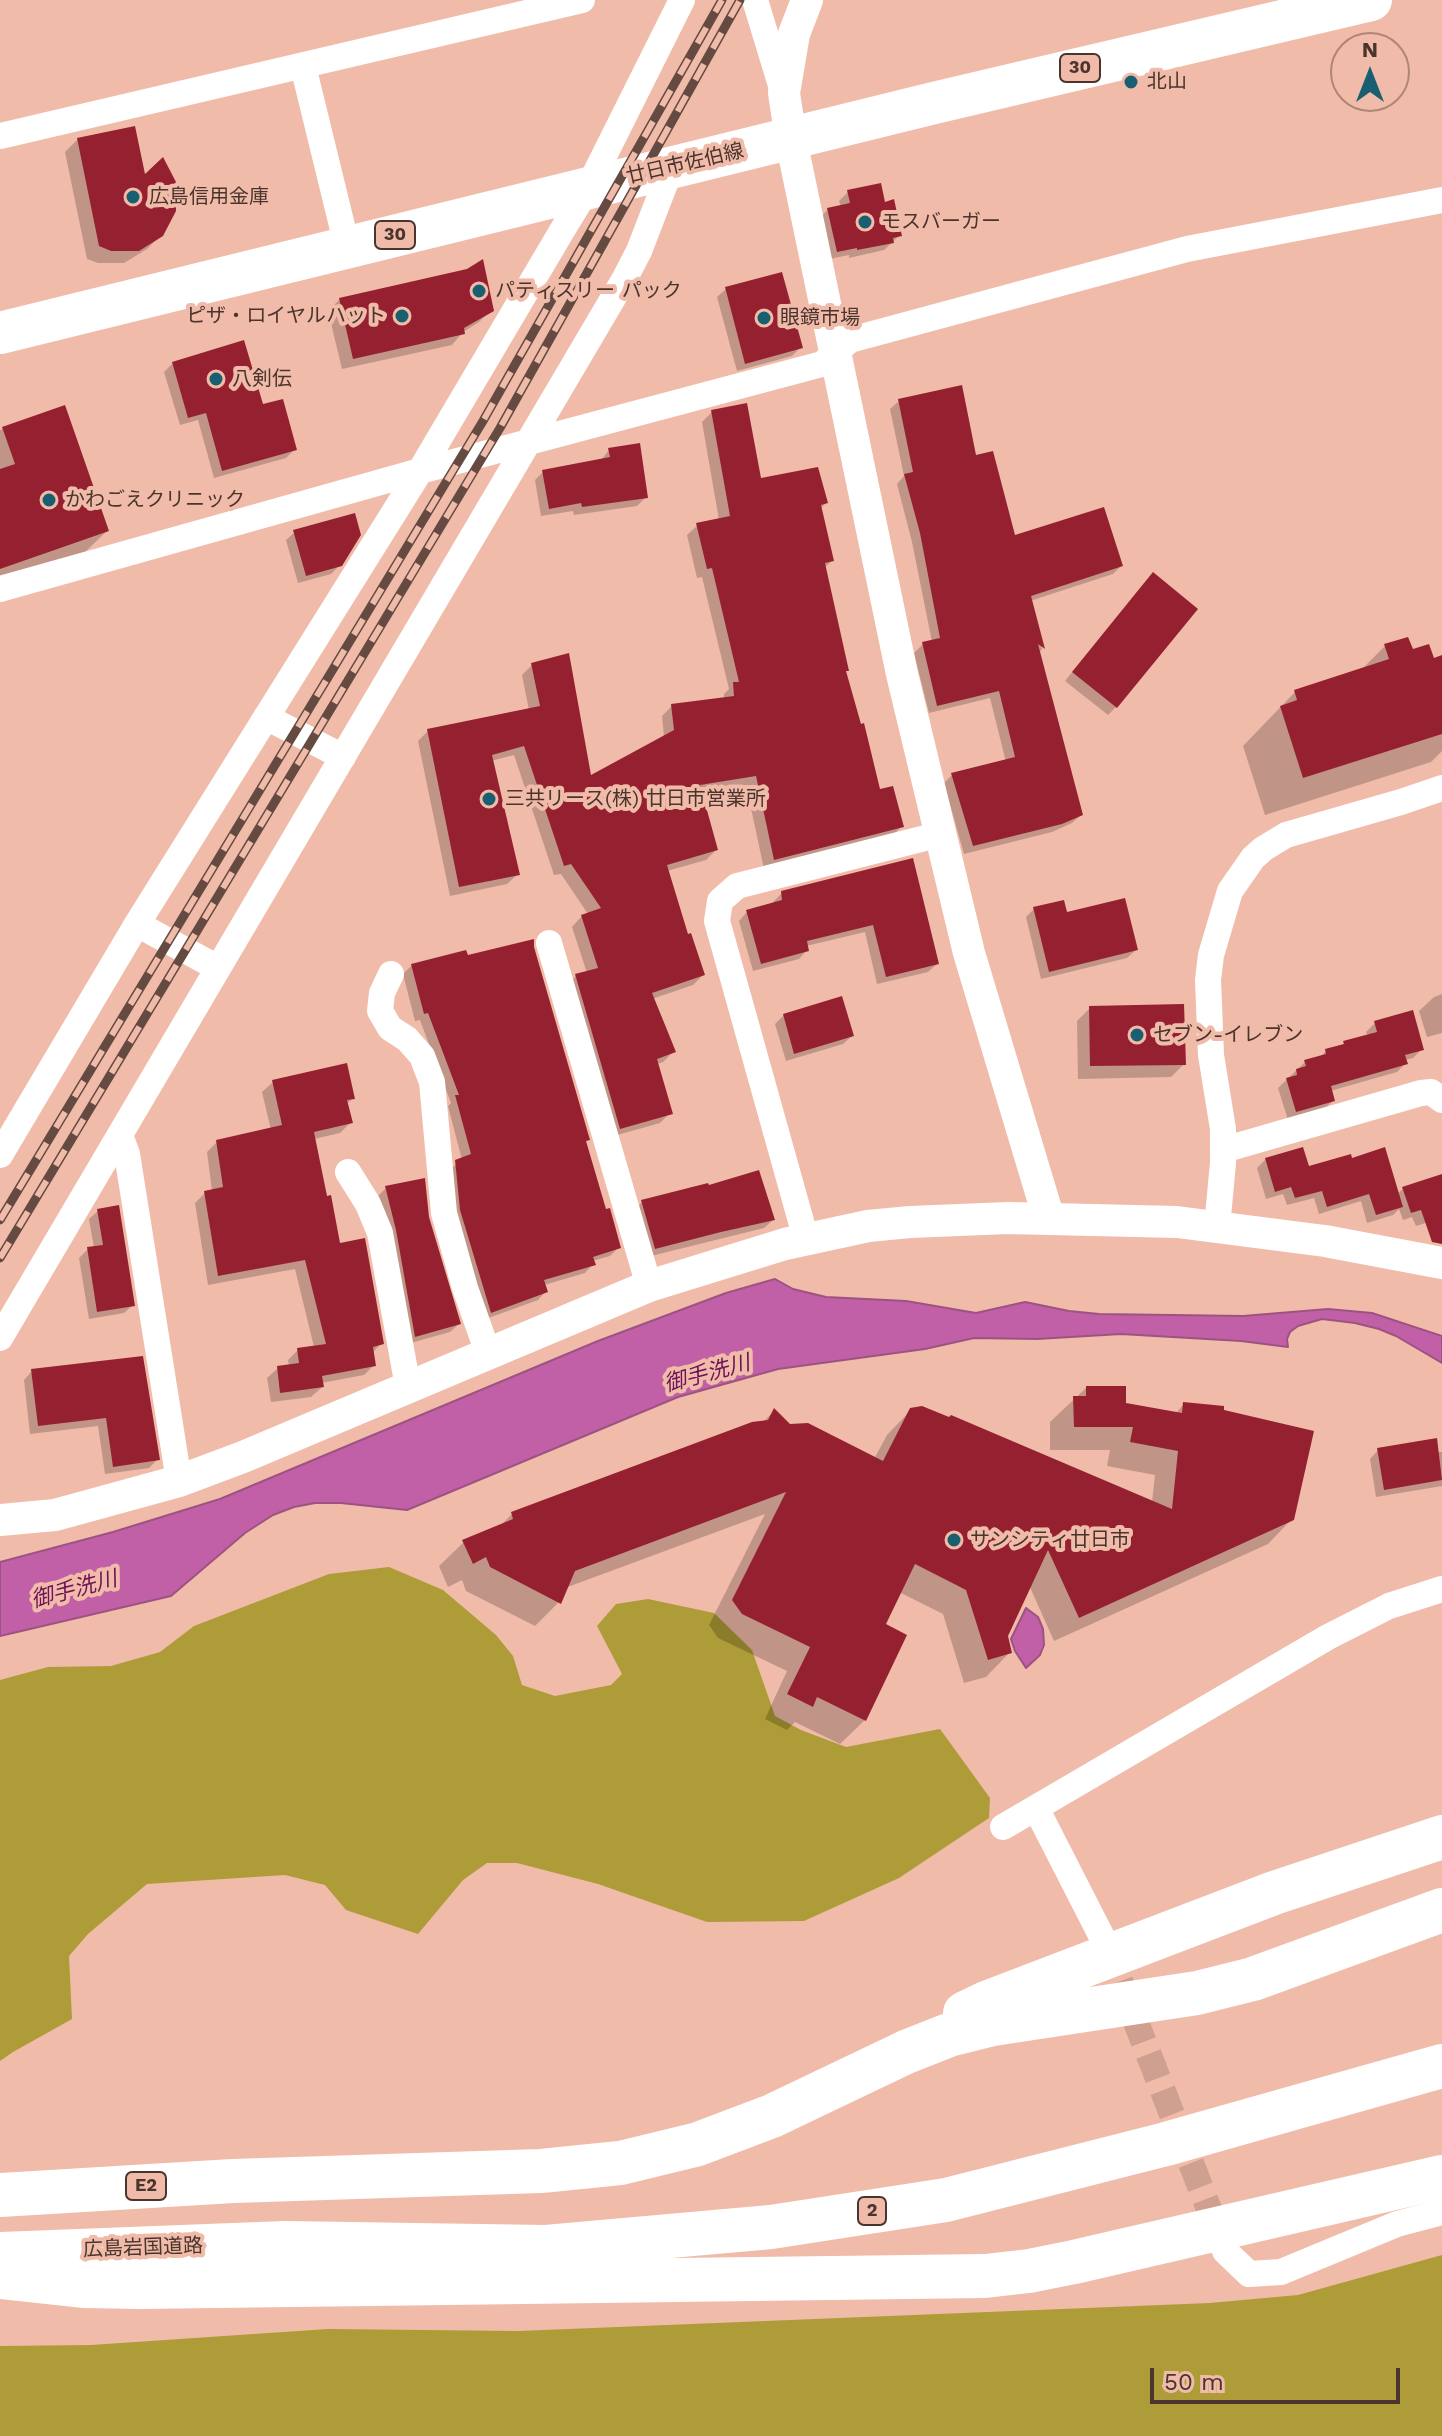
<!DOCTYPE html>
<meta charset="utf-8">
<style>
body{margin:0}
#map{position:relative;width:1442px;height:2436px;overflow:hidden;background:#f0bba9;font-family:"Work Sans",sans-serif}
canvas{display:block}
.north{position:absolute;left:1330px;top:32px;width:80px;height:80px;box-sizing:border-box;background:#f0bba9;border:2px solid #ae8577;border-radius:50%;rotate:0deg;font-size:22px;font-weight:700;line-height:32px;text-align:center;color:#4a342d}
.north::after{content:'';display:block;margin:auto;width:28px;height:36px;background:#1a5f71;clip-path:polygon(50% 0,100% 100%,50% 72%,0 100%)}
.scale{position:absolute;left:1150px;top:2368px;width:250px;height:36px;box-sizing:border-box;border:4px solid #4a342d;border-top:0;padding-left:10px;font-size:24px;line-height:28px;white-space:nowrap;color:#4a342d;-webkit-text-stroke:6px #f0bba9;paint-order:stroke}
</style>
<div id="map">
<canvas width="1442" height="2436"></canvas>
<div class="north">N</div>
<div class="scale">50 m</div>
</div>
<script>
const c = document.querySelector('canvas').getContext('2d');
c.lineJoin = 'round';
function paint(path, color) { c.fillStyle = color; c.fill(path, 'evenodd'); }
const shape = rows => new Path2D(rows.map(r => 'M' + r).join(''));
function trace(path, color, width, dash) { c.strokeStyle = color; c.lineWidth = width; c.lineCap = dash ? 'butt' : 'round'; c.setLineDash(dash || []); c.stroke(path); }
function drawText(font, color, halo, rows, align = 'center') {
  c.font = font + ' "Work Sans","Noto Sans JP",sans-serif'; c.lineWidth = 8; c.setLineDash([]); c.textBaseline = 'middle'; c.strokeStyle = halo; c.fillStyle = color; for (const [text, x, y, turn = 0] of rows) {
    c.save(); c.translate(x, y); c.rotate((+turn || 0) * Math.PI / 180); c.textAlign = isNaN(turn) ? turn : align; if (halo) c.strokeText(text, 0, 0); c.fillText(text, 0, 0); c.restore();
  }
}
paint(shape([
 [389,1567,443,1590,496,1635,513,1656,522,1685,555,1696,611,1685,622,1674,597,1626,616,1604,648,1599,714,1613,752,1650,775,1716,801,1730,846,1747,940,1729,990,1798,989,1818,899,1878,804,1921,707,1922,598,1884,517,1863,487,1863,463,1880,418,1934,346,1910,325,1885,285,1875,147,1884,88,1934,69,1956,72,2019,13,2052,0,2061,0,1680,48,1667,111,1666,160,1652,194,1626,329,1574],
 [1442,2255,1442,2436,0,2436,0,2346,91,2345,328,2329,519,2331,1210,2303,1298,2295]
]), '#ae9c38');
const water = shape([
 [775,1279,793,1289,826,1297,906,1301,976,1313,1025,1302,1069,1311,1099,1314,1243,1316,1328,1309,1372,1313,1442,1336,1442,1363,1396,1336,1379,1329,1355,1323,1322,1319,1298,1326,1290,1332,1287,1339,1288,1347,1241,1341,1121,1334,1037,1339,974,1338,925,1349,778,1369,678,1397,407,1510,341,1503,315,1503,294,1507,273,1515,245,1533,171,1596,0,1636,0,1562,113,1532,220,1499,598,1341,726,1293,775,1279],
 [1026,1608,1038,1617,1043,1629,1044,1645,1040,1655,1026,1668,1015,1651,1011,1639,1026,1608]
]);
paint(water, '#c160a6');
trace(water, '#9d5382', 2);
paint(shape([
 [78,139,144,178,161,235,147,249,124,263,98,263,87,259,65,152],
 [848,192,900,235,884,250,849,258,849,255,829,259,820,218,828,209,841,207,839,201],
 [726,289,800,348,792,356,737,371,717,297],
 [340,299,491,310,479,322,463,332,452,345,342,369,328,311],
 [173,363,262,407,295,449,286,458,214,478,198,420,180,425,164,372],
 [899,401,974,457,1014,538,1121,566,1113,574,1030,601,1042,649,1039,653,1081,815,1072,823,1052,832,964,854,944,783,952,775,1006,762,990,698,929,713,914,653,923,644,932,642,912,542,897,484,904,476,890,409],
 [64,407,107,531,82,555,0,584,0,430],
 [712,412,759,480,826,503,820,509,832,561,824,568,845,672,879,792,902,826,892,836,764,869,746,785,700,793,716,850,706,860,667,871,687,937,703,975,693,985,652,999,673,1052,663,1062,657,1064,670,1113,660,1123,610,1137,566,986,576,976,587,973,572,927,582,916,588,914,561,874,554,875,514,755,491,761,518,874,507,884,450,896,418,741,428,731,529,710,522,675,532,665,590,779,664,737,662,716,672,706,724,699,724,694,729,689,702,577,697,578,687,535,698,525,719,520,702,422],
 [609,450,646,497,637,506,574,515,573,511,541,516,535,480,543,472,601,460],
 [295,532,340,565,331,574,298,583,286,540],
 [1144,583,1116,707,1108,715,1065,681],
 [1385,646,1411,651,1433,660,1442,658,1442,751,1431,762,1265,815,1243,746,1295,692,1360,671],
 [912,860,937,964,928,972,877,984,865,932,806,946,807,950,799,959,753,971,739,921,747,912,774,905,773,902,782,893],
 [1034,909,1066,914,1136,950,1127,958,1041,979,1026,917],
 [412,965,584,1142,604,1212,619,1247,610,1256,592,1261,593,1264,585,1273,544,1285,546,1291,538,1300,483,1320,452,1219,448,1171,462,1160,448,1106,451,1103,420,1020,415,1021,403,974],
 [1442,994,1442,1033,1427,1037,1419,1011,1434,997],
 [1090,1008,1184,1064,1171,1077,1078,1079,1077,1021],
 [784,1015,852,1036,843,1044,786,1061,775,1024],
 [1375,1023,1422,1049,1413,1058,1405,1060,1406,1063,1397,1072,1330,1091,1333,1101,1324,1109,1288,1120,1278,1088,1305,1062,1319,1058,1326,1051,1341,1047,1344,1043,1368,1037,1366,1032],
 [273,1082,353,1098,346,1105,350,1123,340,1133,314,1139,338,1245,382,1343,372,1353,374,1365,364,1375,321,1383,322,1387,311,1397,271,1402,267,1378,278,1368,289,1366,288,1360,298,1350,314,1347,295,1269,208,1285,195,1203,205,1193,212,1191,207,1152,217,1142,271,1130,262,1092],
 [1266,1159,1308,1169,1397,1194,1404,1188,1442,1176,1442,1218,1416,1226,1412,1217,1403,1220,1399,1209,1393,1215,1367,1223,1361,1201,1319,1214,1314,1198,1287,1205,1283,1194,1266,1199,1257,1168],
 [386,1188,427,1218,459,1324,450,1332,407,1344,378,1196],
 [642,1202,773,1220,764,1228,647,1257,633,1211],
 [98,1211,133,1305,124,1313,89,1319,79,1258,88,1249,94,1248,89,1219],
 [141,1358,157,1460,149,1468,105,1474,98,1426,30,1434,24,1380,32,1371],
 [1086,1388,1124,1405,1175,1414,1184,1404,1292,1519,1268,1544,1054,1641,1029,1585,1006,1636,1010,1652,986,1677,964,1683,943,1614,899,1592,883,1625,865,1720,840,1744,795,1722,787,1730,765,1719,787,1671,718,1638,709,1625,765,1514,565,1588,559,1602,535,1626,466,1591,462,1580,448,1587,439,1566,464,1542,499,1527,512,1514,762,1423,774,1411,789,1426,874,1459,887,1435,911,1410,1152,1502,1155,1475,1107,1466,1110,1450,1050,1450,1050,1422],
 [1378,1450,1442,1452,1442,1486,1376,1497,1370,1459]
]), '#0003');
paint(shape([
 [135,126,145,174,163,157,176,182,176,211,163,236,139,251,111,251,99,246,77,138],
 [881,183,885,202,894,199,902,236,893,238,894,243,857,250,857,248,837,252,827,208,850,203,847,190],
 [483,259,494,311,464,328,465,334,353,359,339,298,467,269],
 [782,272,803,348,745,364,725,287],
 [244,340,263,404,283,399,297,450,222,471,206,413,188,418,172,362],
 [962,385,976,455,993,451,1015,535,1104,507,1123,566,1031,596,1045,649,1038,644,1083,815,1062,824,973,846,951,773,1015,757,999,691,937,706,922,642,940,638,920,533,904,474,913,472,898,399],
 [747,403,761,478,818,467,828,503,821,505,834,561,825,563,849,671,846,671,861,724,864,723,880,789,893,786,904,827,774,860,756,776,700,785,718,850,667,865,688,934,691,933,705,975,652,993,676,1052,657,1059,673,1114,620,1129,575,974,598,968,581,915,601,908,571,864,564,866,524,746,492,755,520,875,459,887,427,729,540,706,531,663,569,653,591,775,674,730,671,704,734,696,733,682,739,682,712,568,707,569,696,523,730,516,711,410],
 [65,405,109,531,0,569,0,469,15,464,2,427],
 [640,443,648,498,582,507,581,503,549,509,542,470,610,457,608,448],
 [355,513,361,535,342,566,306,576,293,530],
 [1153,572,1198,609,1117,708,1072,672],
 [1408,637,1413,649,1429,644,1434,658,1442,655,1442,734,1303,778,1280,706,1297,700,1294,690,1389,659,1384,644],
 [913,858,939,964,886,977,873,925,807,941,809,951,761,964,746,910,782,900,781,891],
 [1125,898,1138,950,1049,972,1033,907,1064,900,1067,912],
 [534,939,534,947,590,1140,586,1141,606,1209,610,1208,621,1248,593,1257,596,1265,544,1280,548,1292,491,1313,460,1210,455,1160,471,1154,455,1095,459,1095,428,1013,424,1014,411,964,466,950,468,955],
 [842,996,854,1036,794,1054,783,1014],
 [1184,1004,1186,1065,1090,1066,1089,1006],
 [1413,1010,1424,1050,1405,1055,1408,1064,1331,1086,1335,1101,1296,1112,1286,1078,1297,1075,1296,1069,1306,1066,1304,1060,1326,1054,1325,1049,1344,1044,1343,1041,1377,1032,1374,1021],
 [347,1063,355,1099,347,1100,353,1123,314,1132,327,1196,331,1195,340,1243,365,1238,384,1344,373,1347,376,1366,322,1376,324,1387,280,1393,277,1366,299,1363,297,1348,326,1344,305,1260,218,1276,204,1191,223,1187,216,1140,282,1125,272,1080],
 [1303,1147,1309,1166,1351,1154,1352,1158,1385,1147,1403,1207,1376,1215,1369,1194,1327,1207,1322,1191,1295,1198,1291,1187,1275,1192,1265,1158],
 [759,1170,775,1220,721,1232,655,1249,641,1200,708,1183,709,1185],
 [1442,1174,1442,1244,1432,1242,1421,1210,1411,1213,1402,1187],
 [425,1178,429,1217,461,1324,415,1337,396,1230,385,1186],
 [119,1205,135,1306,97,1312,87,1247,103,1245,97,1209],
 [143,1356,160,1460,113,1467,106,1418,38,1426,31,1369],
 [1086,1386,1126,1386,1126,1403,1182,1413,1183,1402,1224,1406,1224,1410,1314,1431,1294,1520,1079,1618,1048,1550,1008,1636,1012,1653,988,1660,966,1590,915,1564,886,1624,907,1635,866,1721,817,1697,813,1707,787,1694,810,1647,742,1614,732,1600,786,1492,575,1571,561,1604,490,1567,486,1557,473,1564,462,1540,513,1519,511,1512,752,1422,768,1420,774,1408,790,1424,808,1423,883,1461,910,1408,922,1406,949,1417,951,1415,1172,1509,1178,1451,1130,1442,1133,1427,1074,1427,1073,1396,1086,1396],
 [1437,1438,1442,1480,1384,1490,1377,1448]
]), '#952130');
trace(shape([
 [1106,1945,1221,2240]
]), '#cfa090', 26, [26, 13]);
trace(shape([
 [755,0,783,92],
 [303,66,347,246],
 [0,136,582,0],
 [0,589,420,471,822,364,850,340,1187,249,1442,200],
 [266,717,343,757],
 [137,924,218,968],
 [549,943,649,1286],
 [391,974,382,993,380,1011,390,1028,407,1039,422,1056,432,1082,444,1213,465,1288,488,1353],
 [120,1135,127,1154,179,1481],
 [1223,1150,1421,1093,1431,1092,1442,1100],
 [0,1155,137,924,420,471,563,229,588,188,682,0],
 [348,1172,368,1204,380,1233,408,1387],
 [1217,1227,1223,1163,1223,1129,1211,1055,1208,980,1211,955,1230,891,1253,858,1263,849,1286,835,1401,802,1442,788],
 [806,1239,717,921,720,901,737,886,941,834],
 [0,1338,625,278,639,251,671,168],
 [1036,1808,1104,1941],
 [1003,1827,1328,1637,1389,1606,1442,1589],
 [1225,2251,1249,2274,1281,2272,1397,2224,1442,2212]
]), '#fff', 26);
trace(shape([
 [807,0,794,34,784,93,791,140,902,674,969,953,1049,1219],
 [0,1520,55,1515,179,1481,243,1457,649,1286,785,1244,868,1226,910,1222,1008,1218,1177,1222,1325,1241,1442,1263]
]), '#fff', 32);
trace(shape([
 [0,333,934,103,1371,0]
]), '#fff', 42);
trace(shape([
 [965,2013,986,2003,1274,1893,1442,1837],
 [0,2195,233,2181,541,2171,620,2163,698,2144,772,2116,906,2052,949,2035,993,2024,1197,1993,1253,1979,1442,1910],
 [0,2254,285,2243,546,2247,771,2227,946,2200,1166,2144,1442,2066],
 [0,2277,85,2286,139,2287,985,2276,1029,2271,1074,2262,1442,2177]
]), '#fff', 44);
const rail = shape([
 [0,1220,483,421,722,0],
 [0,1258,500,428,740,0]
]);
trace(rail, '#654a41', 9);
trace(rail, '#f0bba9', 6, [18]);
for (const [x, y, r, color] of [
 [1131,82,8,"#1a5f71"],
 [133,197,8,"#1a5f71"],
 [865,222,8,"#1a5f71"],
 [479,291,8,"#1a5f71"],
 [402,316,8,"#1a5f71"],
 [764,318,8,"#1a5f71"],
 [216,379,8,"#1a5f71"],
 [49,500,8,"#1a5f71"],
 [489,799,8,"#1a5f71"],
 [1137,1035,8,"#1a5f71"],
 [954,1540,8,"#1a5f71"]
]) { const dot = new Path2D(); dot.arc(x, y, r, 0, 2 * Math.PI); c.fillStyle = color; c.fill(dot); trace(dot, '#f0bba9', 3); }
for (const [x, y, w] of [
 [1080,68,40],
 [395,235,40],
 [146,2186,40],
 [872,2211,28]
]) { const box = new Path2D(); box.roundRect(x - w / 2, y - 14, w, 28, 6); c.fillStyle = '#f0bba9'; c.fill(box); trace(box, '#4a342d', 2); }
drawText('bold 18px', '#4a342d', null, [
 ["30",1080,68],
 ["30",395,235],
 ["E2",146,2186],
 ["2",872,2211]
]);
drawText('20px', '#4a342d', '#f0bba9', [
 ["北山",1147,82],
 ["広島信用金庫",149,197],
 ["モスバーガー",881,222],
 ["パティスリー パック",495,291],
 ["ピザ・ロイヤルハット",386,316,"right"],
 ["眼鏡市場",780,318],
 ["八剣伝",232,379],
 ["かわごえクリニック",65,500],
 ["三共リース(株) 廿日市営業所",505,799],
 ["セブン-イレブン",1153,1035],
 ["サンシティ廿日市",970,1540]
], 'left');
drawText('20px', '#4a342d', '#f0bba9', [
 ["廿日市佐伯線",685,164,-13],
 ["広島岩国道路",143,2248,-2]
]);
drawText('italic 22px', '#6d1259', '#f0bba9', [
 ["御手洗川",707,1374,-15],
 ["御手洗川",74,1590,-15]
]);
</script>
